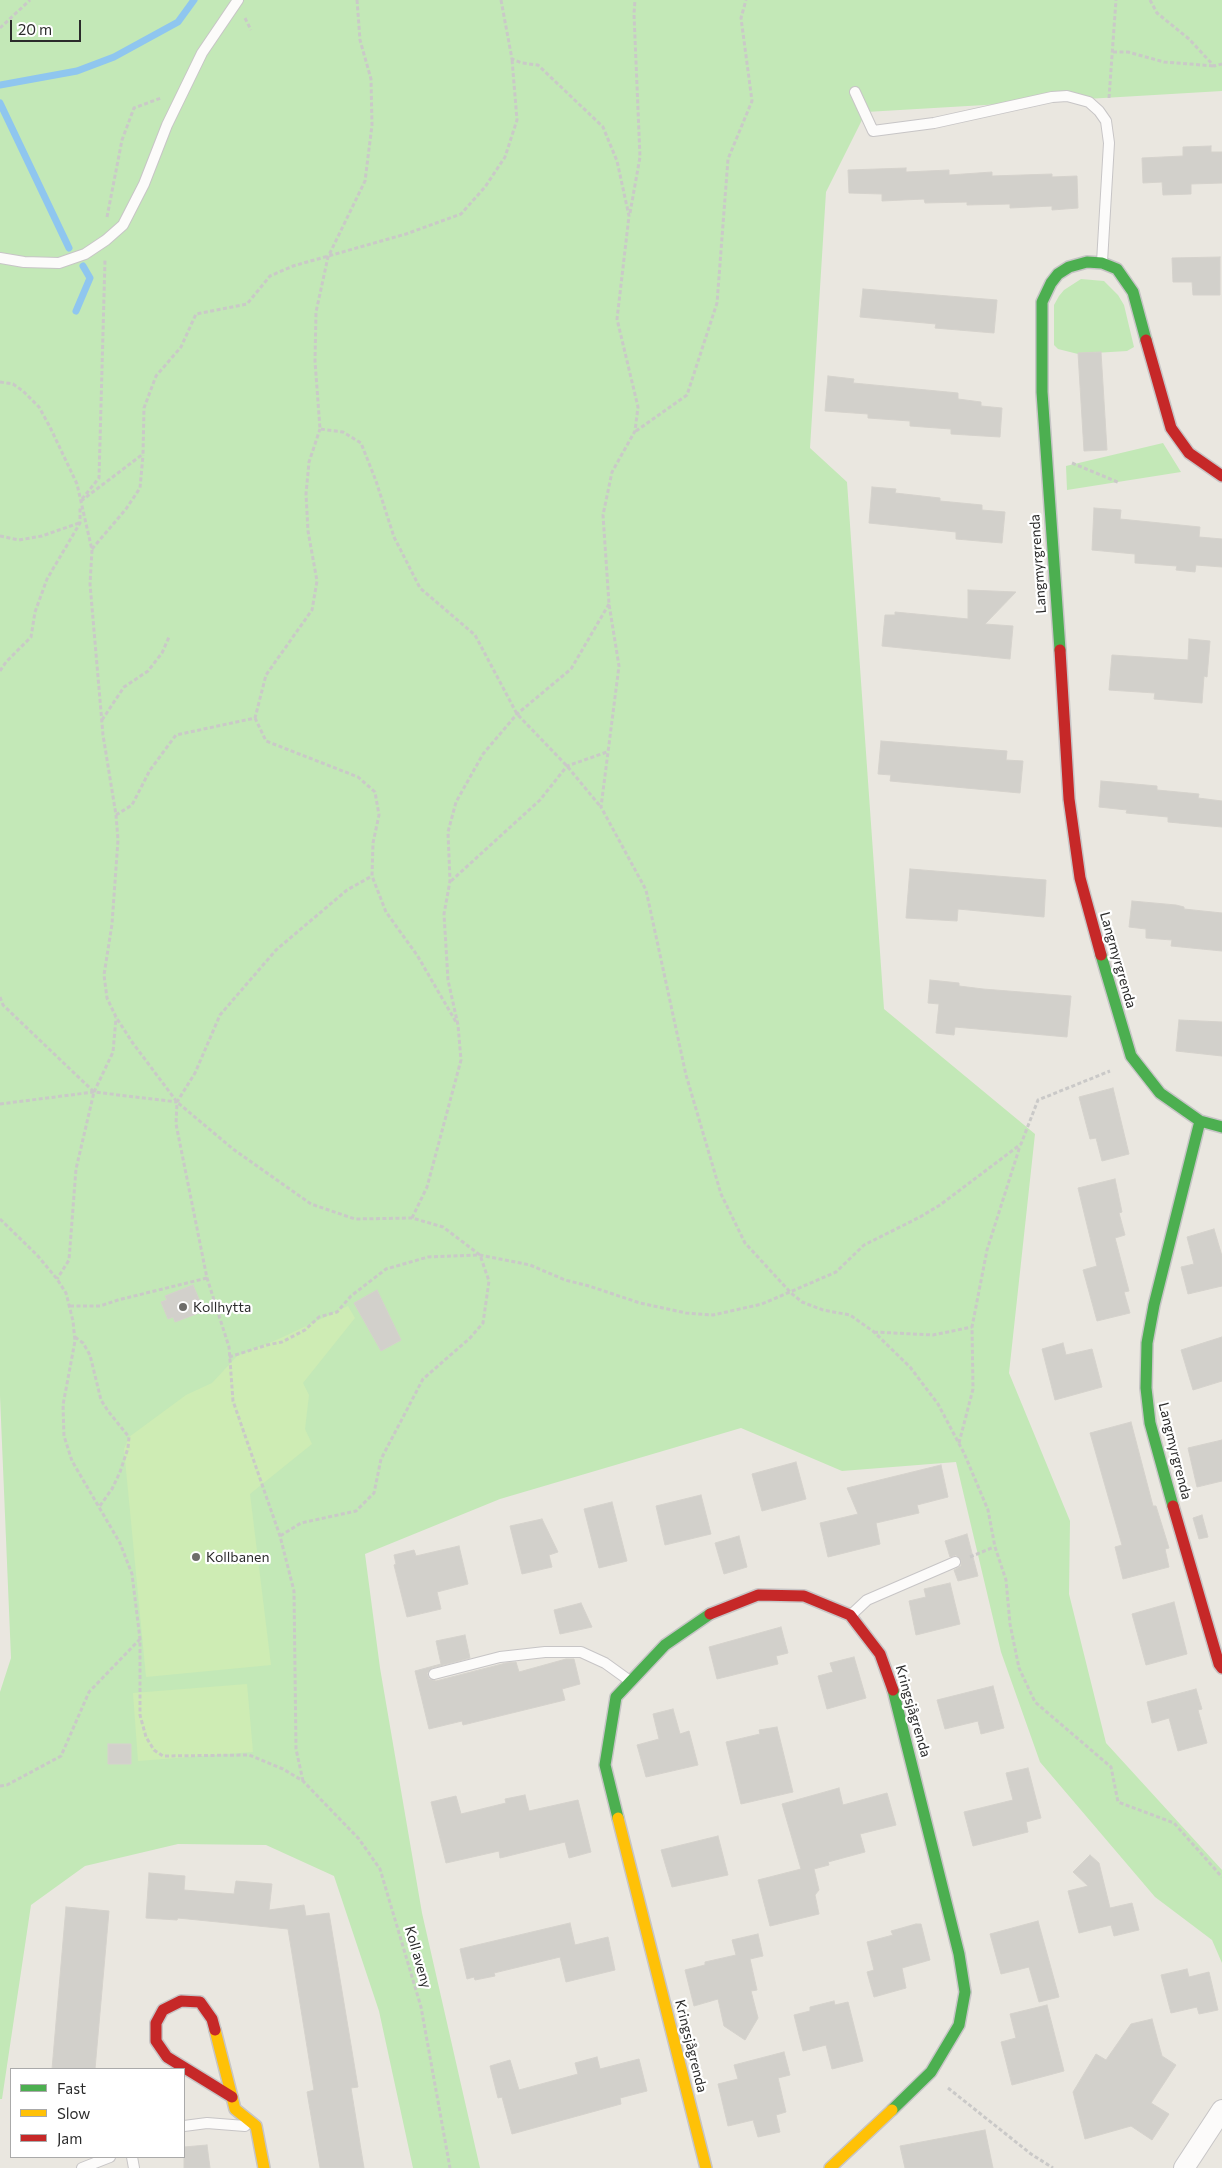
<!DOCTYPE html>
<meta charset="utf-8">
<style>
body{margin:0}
#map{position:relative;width:1222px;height:2168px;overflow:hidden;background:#eae7e0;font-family:Commissioner,sans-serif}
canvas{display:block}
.legend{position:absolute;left:10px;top:2068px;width:175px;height:90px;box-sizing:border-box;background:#fff;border:1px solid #aaa;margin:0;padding:6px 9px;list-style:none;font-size:15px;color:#2b2b2b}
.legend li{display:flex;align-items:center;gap:10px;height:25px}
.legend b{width:25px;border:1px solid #aaa}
.scale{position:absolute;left:10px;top:20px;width:71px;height:22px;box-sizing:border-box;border:2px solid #2b2b2b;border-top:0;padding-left:6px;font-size:15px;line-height:18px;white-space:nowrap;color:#2b2b2b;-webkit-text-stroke:4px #fff;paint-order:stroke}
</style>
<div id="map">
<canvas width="1222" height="2168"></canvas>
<ul class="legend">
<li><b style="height:6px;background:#4caf50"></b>Fast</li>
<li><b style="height:6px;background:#ffc107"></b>Slow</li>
<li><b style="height:6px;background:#c62828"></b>Jam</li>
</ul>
<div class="scale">20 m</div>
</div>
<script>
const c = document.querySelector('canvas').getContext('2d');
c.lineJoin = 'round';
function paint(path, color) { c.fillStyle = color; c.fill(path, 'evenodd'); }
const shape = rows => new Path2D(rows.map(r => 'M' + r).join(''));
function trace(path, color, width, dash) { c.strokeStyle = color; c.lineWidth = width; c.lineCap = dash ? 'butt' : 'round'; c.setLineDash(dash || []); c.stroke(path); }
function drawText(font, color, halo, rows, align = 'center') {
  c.font = font + ' Commissioner,sans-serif'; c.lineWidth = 4.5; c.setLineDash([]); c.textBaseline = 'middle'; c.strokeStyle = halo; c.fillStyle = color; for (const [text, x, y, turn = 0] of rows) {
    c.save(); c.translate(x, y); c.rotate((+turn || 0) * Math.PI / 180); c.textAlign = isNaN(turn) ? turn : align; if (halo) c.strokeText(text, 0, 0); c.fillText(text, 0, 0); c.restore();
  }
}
paint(shape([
 [0,0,1222,0,1222,91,866,112,826,192,810,448,847,482,884,1009,1035,1134,1009,1373,1070,1521,1069,1594,1106,1743,1222,1870,1222,1963,1212,1940,1155,1897,1040,1762,1001,1652,956,1462,842,1471,741,1428,500,1499,365,1554,380,1668,422,1913,480,2168,413,2168,379,2011,334,1876,266,1845,178,1844,85,1866,31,1905,2,2099,0,2099,0,1692,11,1658,0,1396],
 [1081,279,1104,281,1118,295,1124,305,1134,347,1127,351,1078,354,1058,349,1054,345,1054,305,1059,296,1064,290],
 [1163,443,1181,472,1067,490,1066,466]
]), '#c3e8b7');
paint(shape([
 [348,1306,355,1318,303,1383,309,1395,305,1429,312,1444,250,1494,271,1665,146,1677,124,1449,129,1437,186,1395,212,1383,237,1356,281,1338],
 [247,1684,253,1752,138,1761,133,1693]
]), '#ceecb4');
trace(shape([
 [0,85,77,71,114,57,178,22,194,0],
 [0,103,69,248],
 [76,311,90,278,83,266]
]), '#8fc6ef', 7);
const building = shape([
 [1211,146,1211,152,1222,152,1222,183,1191,184,1191,194,1163,195,1162,182,1143,183,1142,158,1183,156,1183,147,1211,146],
 [906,168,906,172,949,170,949,175,992,172,992,176,1052,174,1052,177,1077,176,1078,208,1052,210,1052,206,1010,208,1010,204,967,205,967,202,925,203,924,199,882,201,882,194,849,193,848,170,906,168],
 [1220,257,1220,295,1193,295,1192,282,1173,282,1172,258,1220,257],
 [863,289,997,300,994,333,935,328,936,324,860,317,863,289],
 [1101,352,1107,450,1084,451,1078,353,1101,352],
 [828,376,854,379,853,383,958,393,958,399,981,402,981,406,1002,408,1000,437,951,434,951,429,910,426,910,421,868,418,868,414,825,411,828,376],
 [872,487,896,489,895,493,940,498,940,501,982,505,982,510,1005,512,1002,543,956,539,956,532,869,523,872,487],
 [1094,508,1121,510,1120,519,1200,527,1199,537,1222,539,1222,567,1196,565,1195,572,1176,570,1177,566,1135,563,1135,554,1092,550,1094,508],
 [968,590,1016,592,985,624,1013,626,1010,659,882,646,885,615,895,615,895,612,968,619,968,590],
 [1189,639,1210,641,1207,677,1204,676,1202,703,1154,699,1155,693,1109,690,1112,655,1188,660,1189,639],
 [881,741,1007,751,1006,760,1023,761,1020,793,890,781,891,775,878,774,881,741],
 [1101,781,1157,786,1157,790,1199,794,1198,798,1222,801,1222,827,1168,822,1168,817,1126,813,1127,810,1099,807,1101,781],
 [910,869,1046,880,1044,917,958,909,957,921,906,918,910,869],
 [1132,901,1176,905,1184,907,1184,909,1222,913,1222,951,1171,946,1172,940,1146,938,1146,929,1129,927,1132,901],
 [930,980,959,983,959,986,983,989,1071,996,1067,1037,955,1027,954,1035,936,1033,939,1004,928,1003,930,980],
 [1179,1020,1222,1022,1222,1056,1176,1051,1179,1020],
 [1113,1088,1129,1154,1102,1161,1096,1138,1090,1139,1079,1097,1113,1088],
 [1115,1179,1122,1212,1119,1213,1125,1235,1115,1238,1129,1291,1124,1292,1130,1313,1097,1321,1083,1270,1097,1266,1078,1188,1115,1179],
 [1214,1229,1222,1256,1222,1286,1188,1294,1181,1267,1194,1264,1187,1237,1214,1229],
 [193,1285,204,1311,175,1322,173,1317,168,1319,161,1302,167,1300,165,1296,193,1285],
 [377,1290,401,1340,381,1351,354,1303,377,1290],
 [1222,1337,1222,1381,1193,1390,1181,1350,1222,1337],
 [1063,1343,1066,1355,1092,1349,1102,1387,1055,1400,1042,1349,1063,1343],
 [1131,1422,1153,1506,1156,1506,1169,1548,1165,1549,1169,1567,1123,1579,1115,1547,1122,1545,1090,1433,1131,1422],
 [1222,1440,1222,1481,1197,1487,1188,1448,1222,1440],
 [796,1462,806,1499,762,1511,752,1474,796,1462],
 [941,1465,948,1497,917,1505,919,1513,876,1523,880,1544,828,1557,820,1523,858,1514,847,1488,941,1465],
 [701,1495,711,1534,665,1545,656,1506,701,1495],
 [612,1502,627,1561,599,1568,584,1509,612,1502],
 [1202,1515,1208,1537,1199,1539,1193,1518,1202,1515],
 [542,1519,558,1552,549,1555,552,1567,522,1574,510,1526,542,1519],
 [967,1534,978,1576,958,1581,954,1570,961,1566,961,1560,956,1555,950,1557,945,1541,967,1534],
 [739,1536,747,1567,724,1574,715,1543,739,1536],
 [459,1546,468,1584,437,1592,441,1609,407,1617,394,1565,396,1564,394,1555,414,1550,416,1556,459,1546],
 [950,1583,960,1624,916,1635,909,1601,926,1597,924,1589,950,1583],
 [1174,1602,1187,1654,1146,1665,1132,1614,1174,1602],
 [581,1603,592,1627,560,1634,554,1610,581,1603],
 [781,1627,788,1653,776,1656,778,1664,717,1679,709,1647,781,1627],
 [465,1635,470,1658,432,1668,427,1673,429,1679,436,1681,506,1663,516,1662,519,1672,566,1659,574,1659,580,1684,562,1689,565,1700,463,1725,462,1721,429,1729,415,1671,441,1664,436,1641,465,1635],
 [854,1657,866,1698,827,1709,818,1676,833,1672,830,1663,854,1657],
 [993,1686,1004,1728,981,1734,978,1721,945,1729,937,1700,993,1686],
 [1196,1689,1202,1709,1198,1710,1207,1743,1178,1751,1169,1718,1152,1723,1147,1702,1196,1689],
 [673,1709,680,1734,689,1731,698,1765,646,1777,637,1745,659,1739,653,1714,673,1709],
 [777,1727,793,1792,741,1804,726,1742,760,1734,759,1730,777,1727],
 [108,1744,131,1744,131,1764,108,1764,108,1744],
 [1028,1768,1041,1818,1026,1822,1028,1832,973,1846,964,1812,1013,1800,1006,1773,1028,1768],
 [839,1788,843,1805,887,1793,896,1825,860,1834,865,1852,828,1862,829,1865,814,1869,819,1890,815,1895,819,1914,770,1926,758,1880,801,1869,782,1804,839,1788],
 [525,1795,529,1811,578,1800,591,1852,569,1858,565,1842,500,1858,499,1851,446,1863,431,1802,456,1796,461,1814,506,1803,505,1799,525,1795],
 [718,1836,728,1875,672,1887,661,1850,718,1836],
 [1090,1855,1099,1863,1110,1908,1132,1903,1139,1930,1114,1936,1111,1925,1079,1933,1068,1891,1088,1886,1073,1872,1090,1855],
 [149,1873,185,1876,184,1890,234,1894,236,1881,272,1884,269,1910,304,1905,306,1916,329,1913,358,2087,351,2088,364,2168,320,2168,307,2092,314,2090,288,1929,178,1918,177,1920,146,1918,149,1873],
 [66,1907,109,1911,95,2069,52,2069,66,1907],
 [1038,1921,1059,1997,1039,2002,1029,1967,1001,1974,990,1934,1038,1921],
 [570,1923,575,1945,608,1937,615,1970,566,1982,560,1957,494,1973,495,1976,475,1980,474,1977,467,1979,460,1949,570,1923],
 [916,1924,921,1924,930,1960,902,1968,906,1988,874,1997,867,1972,874,1970,867,1942,893,1935,891,1931,916,1924],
 [758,1934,763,1956,750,1959,757,1990,751,1991,758,2018,745,2040,724,2026,718,1999,694,2006,685,1970,705,1965,705,1962,736,1955,732,1940,758,1934],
 [1187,1969,1189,1977,1209,1972,1218,2010,1199,2014,1197,2007,1171,2013,1161,1975,1187,1969],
 [834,2001,835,2005,848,2002,863,2061,832,2069,826,2045,803,2051,794,2015,810,2011,810,2007,834,2001],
 [1047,2005,1064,2071,1012,2085,1001,2042,1016,2038,1010,2014,1047,2005],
 [1152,2019,1162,2056,1176,2065,1151,2103,1169,2114,1152,2140,1131,2126,1085,2139,1073,2092,1096,2054,1106,2060,1131,2024,1152,2019],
 [784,2052,790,2075,778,2078,786,2112,776,2115,780,2132,758,2137,753,2120,728,2126,718,2084,738,2079,734,2065,784,2052],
 [597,2057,600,2069,639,2059,647,2091,620,2098,621,2104,512,2134,502,2097,498,2098,490,2066,510,2060,519,2090,578,2074,575,2063,597,2057],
 [985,2130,993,2168,905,2168,900,2146,985,2130],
 [207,2145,210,2168,184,2168,184,2147,207,2145]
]);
paint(building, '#d2d0cb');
trace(building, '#d5d2cc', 1);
const lane = shape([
 [855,92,873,131,934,123,1052,97,1067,96,1089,102,1099,111,1106,121,1109,143,1102,262],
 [0,258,24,262,59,263,85,254,106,240,123,225,144,184,167,125,202,53,238,0],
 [851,1615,867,1600,955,1562],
 [434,1674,500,1657,545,1652,581,1652,605,1663,630,1681],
 [184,2126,207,2123,245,2126],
 [132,2157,134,2168],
 [82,2168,110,2157]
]);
const street = shape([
 [1184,2168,1222,2110]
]);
const fast = shape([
 [1060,650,1042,392,1042,302,1051,283,1058,274,1069,267,1087,262,1102,263,1117,269,1133,292,1146,340],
 [1101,955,1131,1056,1160,1093,1200,1121,1222,1127],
 [1173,1506,1150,1423,1146,1388,1147,1343,1154,1305,1200,1121],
 [618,1818,605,1765,616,1697,665,1645,710,1614],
 [892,2110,931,2072,959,2025,965,1992,959,1954,893,1690]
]);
const slow = shape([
 [618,1818,706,2168],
 [215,2030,235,2109,256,2126,264,2168],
 [830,2168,892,2110]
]);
const jam = shape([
 [1146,340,1171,428,1189,453,1222,476],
 [1060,650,1069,799,1080,878,1101,955],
 [1173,1506,1219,1664,1222,1668],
 [710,1614,758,1595,804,1596,850,1615,880,1654,893,1690],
 [215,2030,212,2019,200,2002,181,2001,163,2010,156,2023,156,2041,167,2057,232,2097]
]);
trace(lane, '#c7c5c6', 12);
trace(street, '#c7c5c6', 22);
trace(fast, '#c7c5c6', 14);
trace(slow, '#c7c5c6', 14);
trace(jam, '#c7c5c6', 14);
trace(shape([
 [357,0,360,40,371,79,372,125,365,181,328,257,316,312,315,361,320,429,343,432,361,443,376,481,394,537,420,588,475,635,517,714,567,766,600,806],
 [501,0,512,59,522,63,538,65,603,127,617,161,629,216,617,319,638,407,635,431,612,472,603,515,609,604,619,666,601,807,646,890,686,1075,721,1194,745,1243,791,1293,802,1302,823,1310,850,1315,874,1332,910,1367,938,1404,964,1453,988,1510,995,1547,1006,1580,1010,1624,1019,1668,1035,1702,1111,1767,1118,1802,1174,1823,1222,1877],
 [1150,0,1157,13,1189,39,1214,66,1222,64],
 [245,18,251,30],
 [0,28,30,0],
 [1113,52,1128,52,1164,62,1214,66],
 [1109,98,1116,0],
 [630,213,640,157,634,14,635,0],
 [107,217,122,140,134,108,161,98],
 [0,382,13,384,23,391,39,407,50,427,77,484,92,550,90,584,103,735,116,815,118,840,112,924,104,975,107,998,116,1017,132,1042,177,1102,233,1149,311,1204,355,1219,412,1218,443,1227,480,1255,489,1281,483,1323,470,1338,423,1379,381,1459,374,1493,356,1511,301,1523,280,1536],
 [636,431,687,395,717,303,728,159,752,101,741,18,746,0],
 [1072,463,1120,483],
 [82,499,99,478,105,260],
 [81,501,143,454,144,408,156,376,181,347,196,314,247,304,270,276,293,266,406,234,461,214,485,187,505,157,517,120,512,59],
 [0,536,19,540,42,536,79,523],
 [92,549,126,509,140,488,143,455],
 [0,671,6,662,31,637,35,612,47,579,80,523,80,507],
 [255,718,266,741,358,777,375,792,379,815,373,843,372,876,386,912,417,955,456,1022],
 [102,720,124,687,148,671,162,653,169,637],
 [116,815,132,805,150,770,176,735,255,718,266,675,312,610,317,581,308,531,306,494,309,462,320,429],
 [451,881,540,800,567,766,607,752],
 [0,997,3,1005,94,1092,76,1169,69,1260,57,1279],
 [94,1092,113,1052,116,1018],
 [0,1104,94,1092,177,1102],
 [412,1218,427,1187,461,1060,458,1025,448,980,444,914,450,881,448,832,456,802,483,754,517,714,571,669,609,604],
 [0,1219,37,1255,57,1279,66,1293,73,1321,75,1341,63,1405,64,1436,72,1461,120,1543,132,1574,140,1639,140,1715,146,1737,154,1750,163,1756,249,1755,283,1769,303,1781,359,1839,380,1869,421,2007,450,2168],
 [70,1306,100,1306,118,1300,207,1278],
 [874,1332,933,1335,972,1327],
 [75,1337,83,1343,90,1355,101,1400,108,1411,129,1437,128,1448,120,1472,112,1489,99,1507],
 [229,1357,267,1345,282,1342,305,1330,319,1317,337,1312,351,1296,386,1269,428,1257,480,1255,530,1265,565,1280,589,1286,640,1303,686,1313,713,1315,762,1304,836,1272,864,1245,920,1217,940,1205,1021,1144,1038,1100,1110,1071],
 [959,1443,973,1389,972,1327,987,1250,1020,1146],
 [970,1557,994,1547],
 [303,1781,296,1749,294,1591,280,1536,233,1401,229,1347,207,1278,176,1124,177,1102,195,1073,220,1015,276,950,347,890,372,876],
 [0,1786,7,1785,61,1756,89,1692,140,1639],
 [948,2088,1031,2154,1053,2168]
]), '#cac9c8', 3, [4, 2.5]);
trace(lane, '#fcfbfa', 10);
trace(street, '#fcfbfa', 20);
trace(fast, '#4caf50', 11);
trace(slow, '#ffc107', 11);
trace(jam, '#c62828', 11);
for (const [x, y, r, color] of [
 [183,1307,5,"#6e6d6a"],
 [196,1557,5,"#6e6d6a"]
]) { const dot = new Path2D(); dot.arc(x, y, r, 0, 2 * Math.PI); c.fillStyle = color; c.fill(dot); trace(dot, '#fff', 2); }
drawText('14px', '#2b2b2b', '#fff', [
 ["Langmyrgrenda",1038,564,-94],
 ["Langmyrgrenda",1118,960,74],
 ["Langmyrgrenda",1175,1451,76],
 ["Kringsjågrenda",913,1711,74],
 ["Koll aveny",418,1957,74],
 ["Kringsjågrenda",691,2046,76]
]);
drawText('14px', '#2b2b2b', '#fff', [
 ["Kollhytta",193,1307],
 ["Kollbanen",206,1557]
], 'left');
</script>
